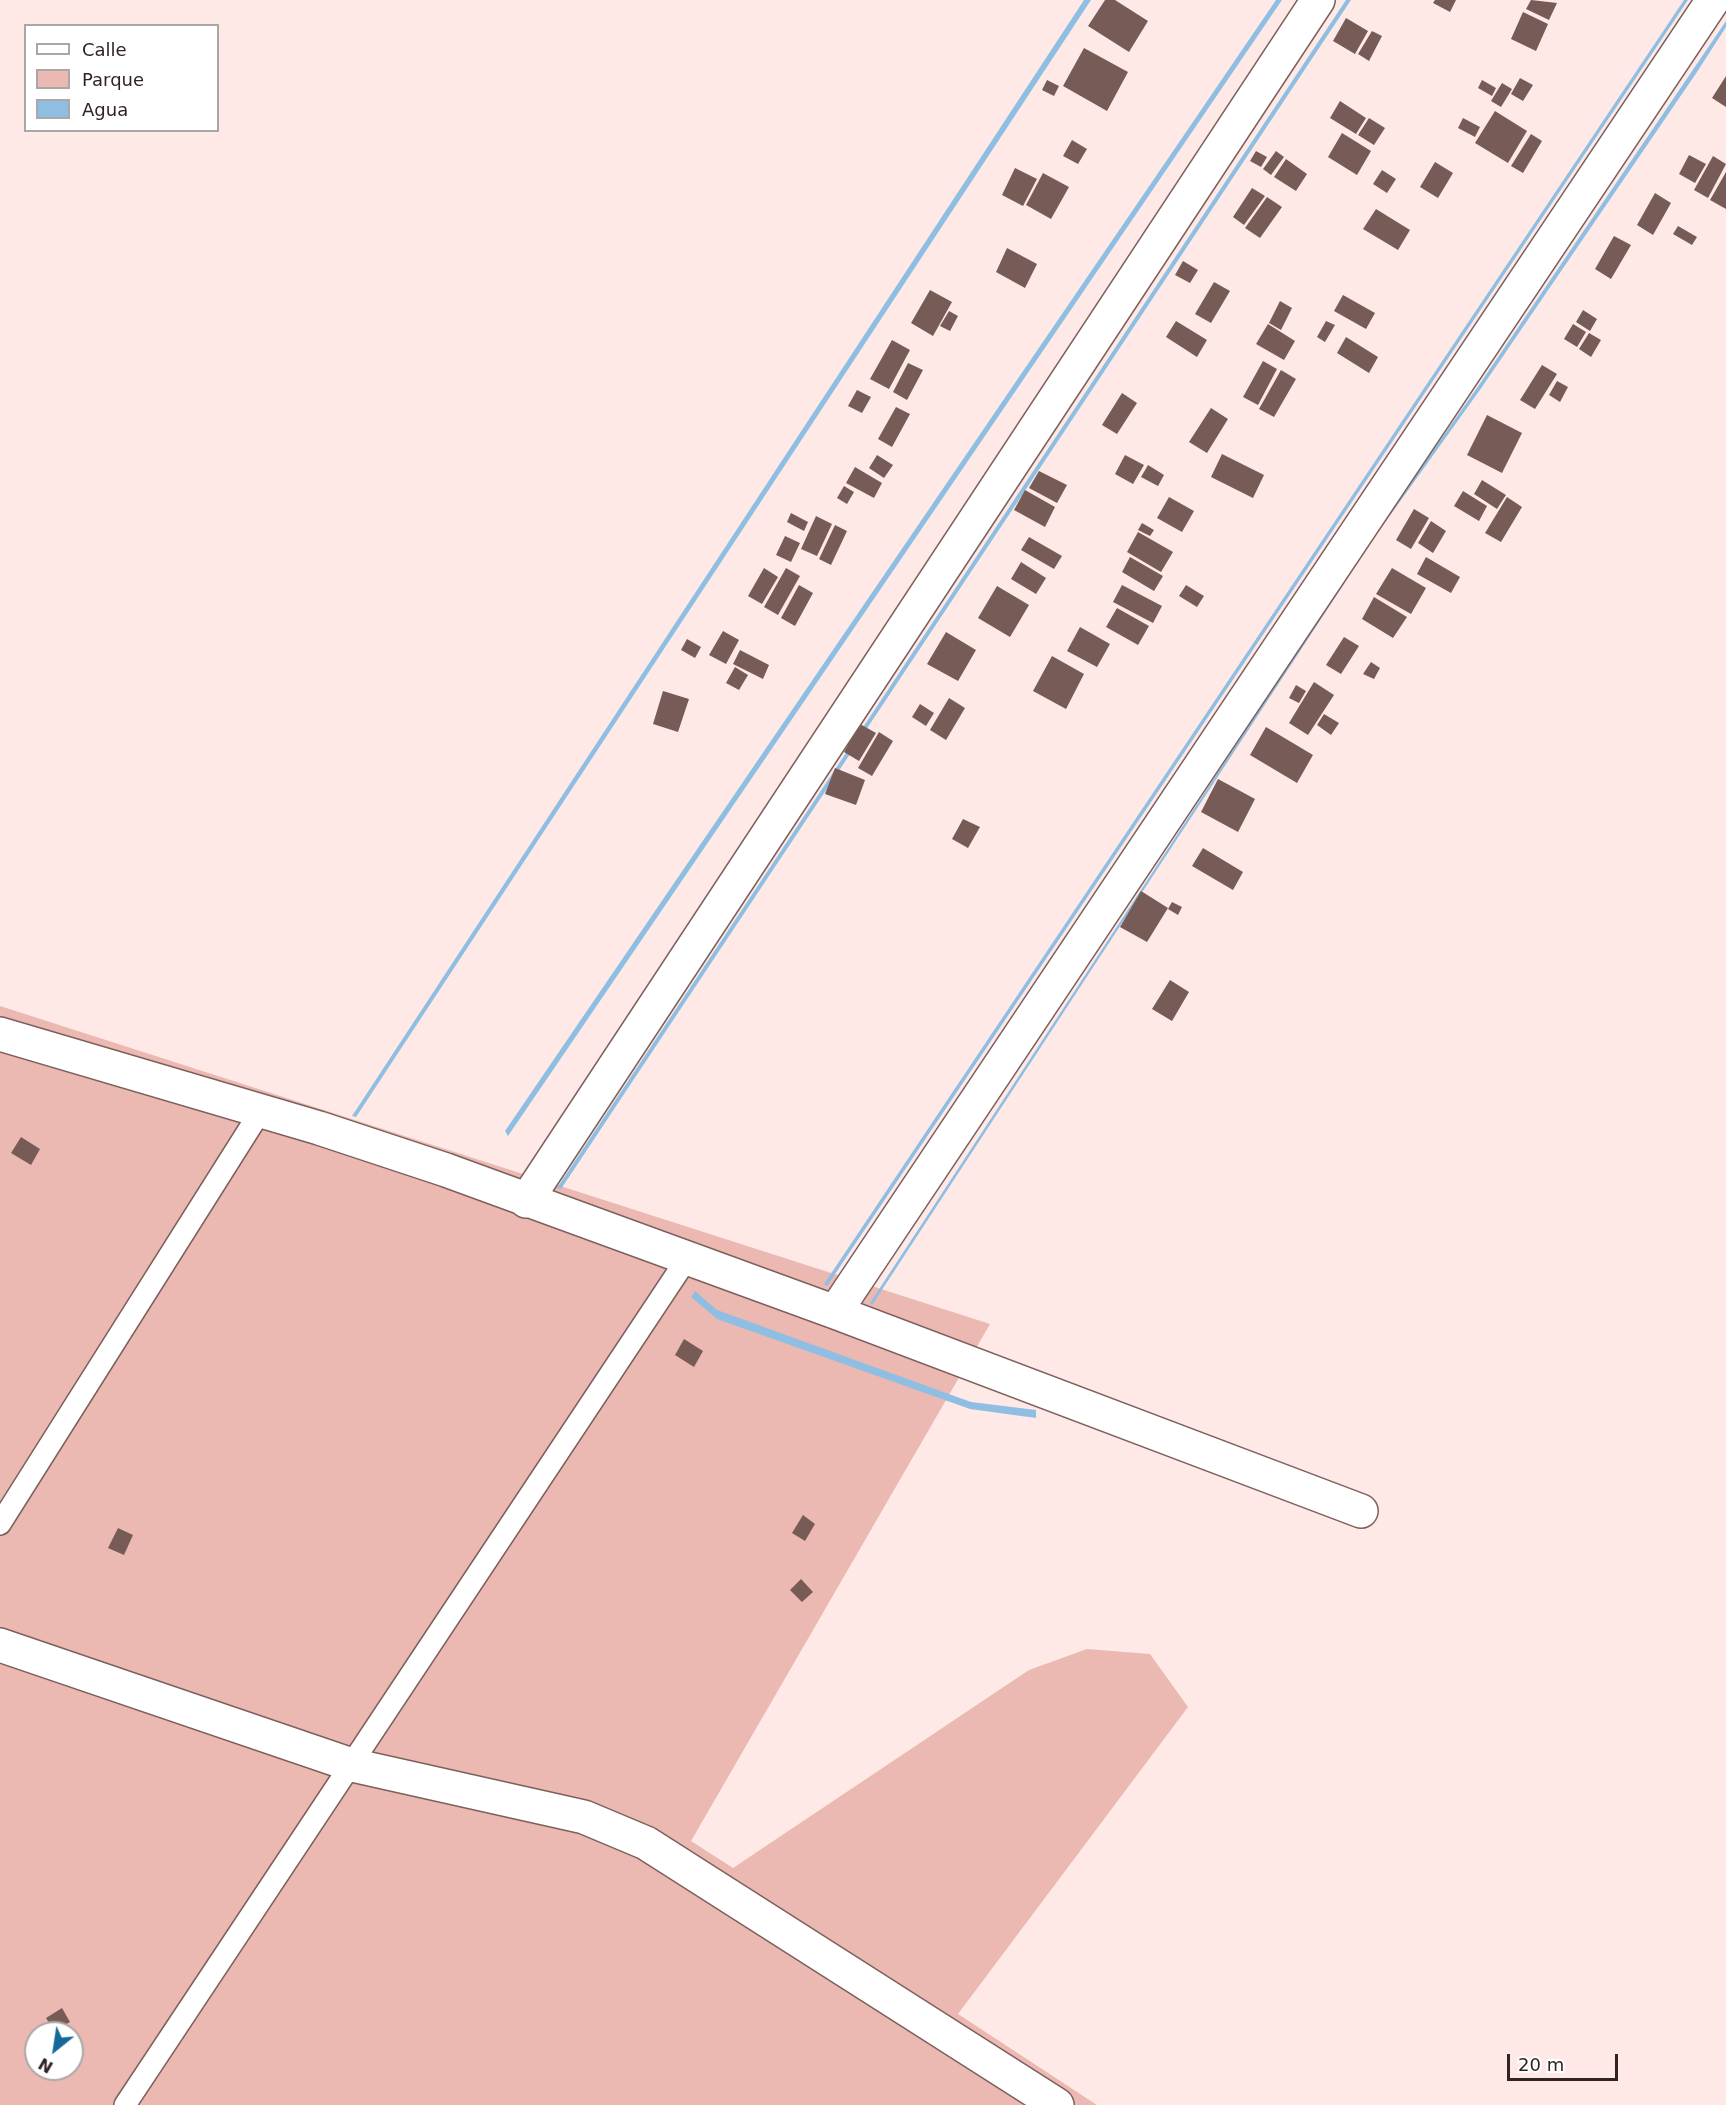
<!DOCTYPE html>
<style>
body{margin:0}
#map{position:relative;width:1726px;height:2105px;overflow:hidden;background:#fee9e6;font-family:"DejaVu Sans",sans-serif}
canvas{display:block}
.legend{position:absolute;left:24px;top:24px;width:195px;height:108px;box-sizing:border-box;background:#fff;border:2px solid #aca7a7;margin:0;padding:8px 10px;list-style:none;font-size:18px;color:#302422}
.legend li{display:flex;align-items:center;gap:12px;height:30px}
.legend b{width:30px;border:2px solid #aca7a7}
.north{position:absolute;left:24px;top:2021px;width:60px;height:60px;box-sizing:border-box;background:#fff;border:2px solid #aca7a7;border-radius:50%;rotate:210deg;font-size:16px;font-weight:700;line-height:24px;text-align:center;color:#302422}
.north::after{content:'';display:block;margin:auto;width:21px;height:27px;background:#15699a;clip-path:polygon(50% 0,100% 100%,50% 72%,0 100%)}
.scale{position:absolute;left:1507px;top:2054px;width:111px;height:27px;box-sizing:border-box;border:3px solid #302422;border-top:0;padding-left:8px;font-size:18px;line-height:21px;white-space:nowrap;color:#302422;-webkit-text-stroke:4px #fff;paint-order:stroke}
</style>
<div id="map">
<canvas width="1726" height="2105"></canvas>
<ul class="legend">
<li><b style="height:8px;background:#fff"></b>Calle</li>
<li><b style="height:16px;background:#ebb9b2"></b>Parque</li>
<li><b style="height:16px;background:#8ebfe3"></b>Agua</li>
</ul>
<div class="north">N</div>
<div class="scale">20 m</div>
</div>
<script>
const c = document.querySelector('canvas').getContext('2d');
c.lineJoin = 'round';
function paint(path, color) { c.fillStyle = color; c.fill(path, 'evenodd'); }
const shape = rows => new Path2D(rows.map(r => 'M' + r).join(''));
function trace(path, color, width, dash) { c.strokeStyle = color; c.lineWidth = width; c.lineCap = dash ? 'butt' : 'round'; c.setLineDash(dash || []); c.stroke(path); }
paint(shape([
 [0,1006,990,1324,691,1841,733,1868,1029,1670,1087,1649,1150,1654,1188,1707,958,2014,1097,2105,0,2105],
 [36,2033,72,2033,72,2069,36,2069]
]), '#ebb9b2');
paint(shape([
 [1084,0,1091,0,356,1117,352,1116],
 [1276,0,1282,0,508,1136,505,1131],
 [1346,0,1351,0,561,1189,557,1188],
 [1684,0,1688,0,827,1286,824,1284],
 [1726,21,1726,27,1697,72,1482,387,1376,535,872,1305,870,1303,1377,530,1479,385],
 [695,1291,717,1310,971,1402,1036,1410,1036,1418,970,1409,717,1319,691,1297]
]), '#8ebfe3');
paint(shape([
 [1105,0,1115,0,1148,21,1129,52,1088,26],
 [1435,0,1456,0,1450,12,1433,3],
 [1531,0,1557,3,1549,20,1526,9],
 [1523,12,1548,24,1536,51,1511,39],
 [1346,18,1368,31,1355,54,1333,41],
 [1372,31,1382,36,1369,61,1358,54],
 [1084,48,1128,72,1107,111,1063,86],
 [1726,76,1726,107,1712,98],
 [1520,78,1533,85,1523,101,1511,94],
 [1047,80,1059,86,1054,96,1042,90],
 [1482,80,1496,88,1492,96,1478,88],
 [1502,83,1512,89,1501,107,1491,101],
 [1340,101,1366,118,1356,134,1330,118],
 [1495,111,1527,131,1508,163,1475,143],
 [1369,118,1385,128,1374,145,1358,135],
 [1463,118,1480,127,1475,137,1458,128],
 [1342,133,1371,151,1357,175,1328,157],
 [1531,134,1542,141,1523,173,1511,166],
 [1072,140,1087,149,1078,164,1063,156],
 [1256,151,1267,157,1261,167,1250,161],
 [1276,151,1284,157,1271,175,1263,169],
 [1689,155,1706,164,1695,183,1679,174],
 [1713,156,1726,164,1708,198,1694,190],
 [1286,159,1307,174,1296,191,1274,177],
 [1435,162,1453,173,1438,198,1420,187],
 [1015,168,1037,179,1023,206,1002,195],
 [1382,170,1396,179,1387,193,1373,184],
 [1726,172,1726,209,1710,200],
 [1043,173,1069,187,1051,219,1026,205],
 [1252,188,1265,196,1244,225,1233,217],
 [1655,193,1671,203,1653,235,1637,225],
 [1267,197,1282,207,1260,238,1245,228],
 [1376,209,1410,230,1398,250,1363,229],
 [1678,226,1697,237,1692,245,1673,234],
 [1614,236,1631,245,1611,279,1595,269],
 [1007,248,1037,264,1025,288,996,272],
 [1183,261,1198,270,1190,283,1175,275],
 [1214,282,1230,291,1211,323,1195,314],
 [930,290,952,302,933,336,911,323],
 [1343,295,1375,313,1366,329,1334,311],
 [1280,301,1292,308,1281,330,1269,323],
 [1583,310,1597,319,1590,331,1576,322],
 [949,311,958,316,950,331,940,326],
 [1176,321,1207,340,1197,357,1166,337],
 [1326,321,1335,325,1325,342,1317,337],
 [1268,324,1295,341,1284,360,1256,344],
 [1573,324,1586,332,1577,347,1564,339],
 [1589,333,1601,340,1591,357,1579,349],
 [1346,337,1378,357,1369,373,1337,353],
 [892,340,910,350,889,389,870,379],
 [1263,361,1277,369,1258,405,1243,397],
 [908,363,923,370,907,400,893,392],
 [1542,365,1557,374,1535,409,1520,400],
 [1281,370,1296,379,1274,417,1259,409],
 [1557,381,1568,387,1560,402,1549,395],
 [857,390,871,397,862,413,848,406],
 [1122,393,1137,403,1117,434,1102,425],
 [896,407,910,414,892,447,878,439],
 [1211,408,1228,419,1207,453,1189,442],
 [1487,415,1522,433,1502,473,1467,455],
 [1222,454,1264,475,1253,498,1211,477],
 [877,455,893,465,884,478,869,468],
 [1125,455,1144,465,1133,484,1115,474],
 [1148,465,1164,475,1158,486,1141,477],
 [855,467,882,483,874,498,846,483],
 [1039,471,1067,485,1057,503,1029,488],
 [1482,480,1506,495,1497,509,1474,494],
 [844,486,854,492,847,504,837,498],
 [1025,490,1055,507,1045,527,1014,510],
 [1463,491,1487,506,1479,521,1454,506],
 [1169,497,1194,511,1182,532,1157,518],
 [1507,497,1522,507,1501,542,1485,533],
 [1414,509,1429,518,1411,549,1396,540],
 [791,513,808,522,804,531,787,522],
 [816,516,832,524,817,556,801,549],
 [1431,521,1446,531,1433,553,1418,543],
 [1142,523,1154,530,1150,536,1138,530],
 [835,525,847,531,831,565,819,559],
 [1138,532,1173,552,1161,572,1127,552],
 [785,536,800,543,791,562,776,555],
 [1029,537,1062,556,1054,569,1021,550],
 [1130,557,1163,576,1154,591,1122,572],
 [1426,557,1460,577,1451,593,1417,574],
 [1021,562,1046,578,1036,594,1011,579],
 [764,568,778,577,762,604,748,596],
 [786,568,800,576,778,615,764,607],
 [1392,568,1426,588,1411,614,1376,594],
 [799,585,813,593,795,626,781,618],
 [1122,585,1162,606,1153,623,1113,602],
 [1186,585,1204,596,1197,607,1179,596],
 [997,586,1029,605,1010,637,978,618],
 [1374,597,1407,617,1393,638,1362,619],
 [1117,608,1149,626,1138,645,1106,627],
 [1080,627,1110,644,1097,667,1067,651],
 [723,631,739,640,726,664,709,655],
 [946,632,976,650,958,681,927,664],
 [1344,637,1359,646,1341,674,1326,665],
 [687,639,701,647,695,658,681,650],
 [740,650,769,665,763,679,733,664],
 [1052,656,1084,674,1066,709,1033,691],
 [1371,662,1380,668,1374,679,1363,674],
 [735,667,748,675,739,690,726,683],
 [1314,682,1334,695,1308,735,1289,723],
 [1296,685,1306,691,1299,703,1289,698],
 [663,691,689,699,678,732,653,724],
 [949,698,965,708,946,740,930,730],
 [920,704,934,713,926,726,912,717],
 [1324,714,1339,723,1331,735,1317,725],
 [860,724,876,733,859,761,844,752],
 [1266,727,1313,755,1297,783,1250,755],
 [879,732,893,741,872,776,858,768],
 [835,768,865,780,856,805,825,794],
 [1218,779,1255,799,1238,832,1201,812],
 [963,819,980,827,968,848,952,839],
 [1203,848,1243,872,1233,890,1192,866],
 [1141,891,1168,908,1147,942,1120,927],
 [1172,902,1182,907,1178,915,1168,909],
 [1170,980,1189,992,1172,1021,1152,1009],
 [21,1137,40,1149,31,1165,11,1153],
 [684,1339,703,1351,694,1367,675,1355],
 [803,1515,815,1524,805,1541,792,1533],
 [118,1528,133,1535,124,1555,108,1548],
 [801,1579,813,1592,802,1602,790,1590],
 [62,2008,70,2022,54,2031,46,2018]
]), '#775b57');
const lane = shape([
 [0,1524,260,1112],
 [125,2105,686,1260]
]);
const street = shape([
 [0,1034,319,1128,446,1170,835,1312,1361,1511],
 [526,1201,1318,0],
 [835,1312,1713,0],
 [0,1645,352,1765,584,1817,646,1843,1057,2105]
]);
trace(lane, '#7d605c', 24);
trace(street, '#7d605c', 36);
trace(lane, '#fff', 21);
trace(street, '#fff', 33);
</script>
